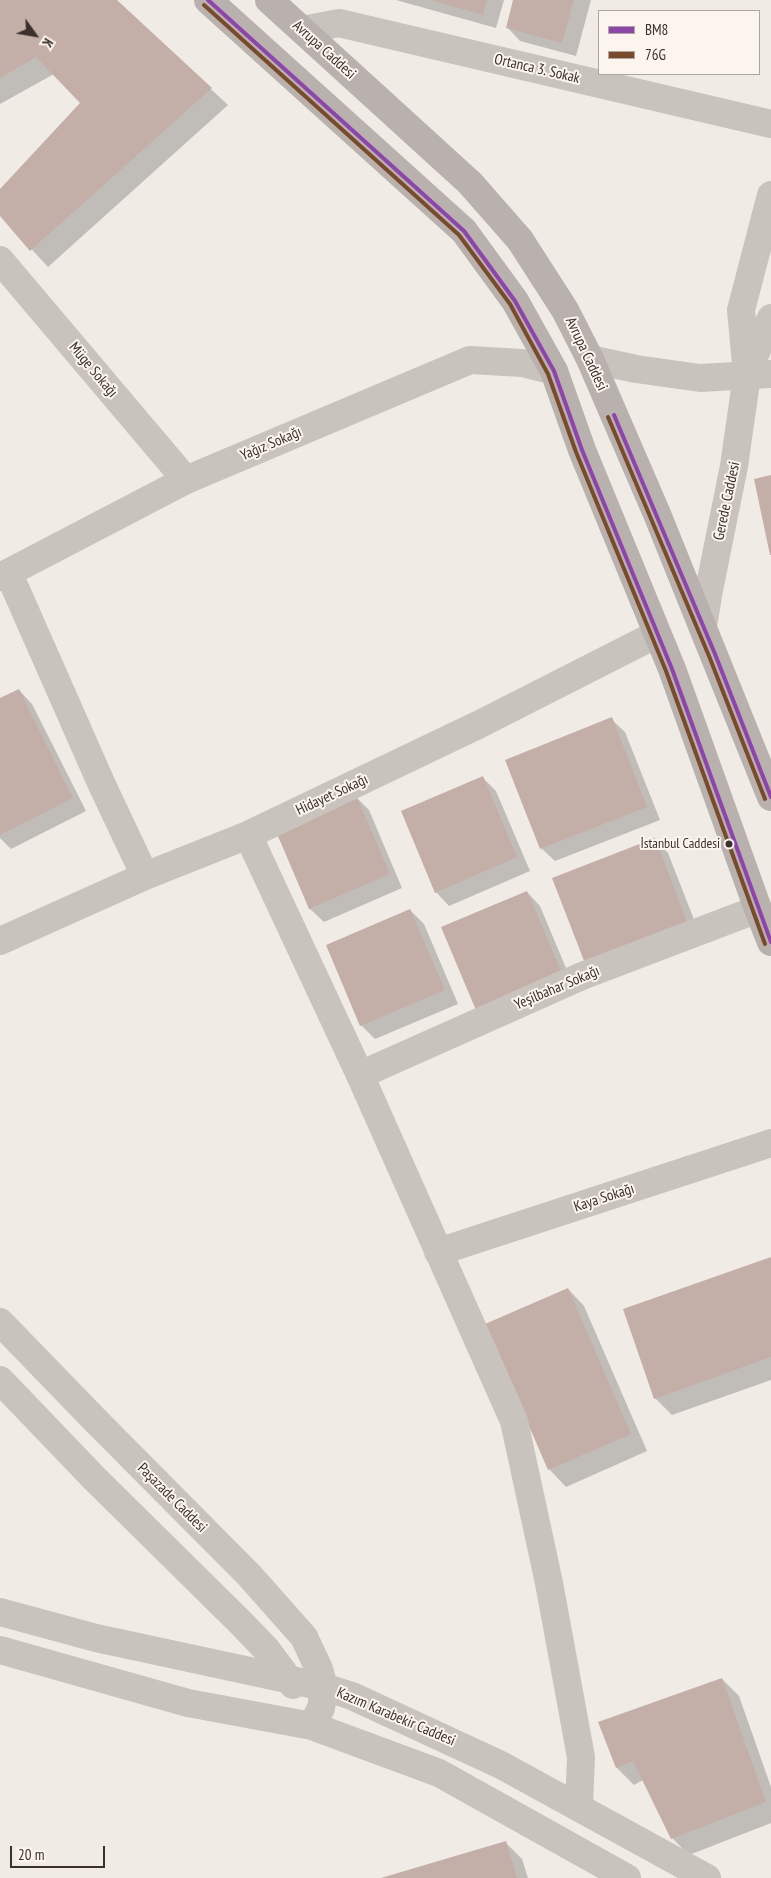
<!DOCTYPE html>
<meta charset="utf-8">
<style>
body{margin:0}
#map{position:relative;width:771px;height:1878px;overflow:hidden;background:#f0ebe5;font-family:"PT Sans Narrow",sans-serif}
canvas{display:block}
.legend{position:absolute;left:598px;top:10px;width:162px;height:65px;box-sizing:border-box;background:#fbf5ee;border:1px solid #aea6a0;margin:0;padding:6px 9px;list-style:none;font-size:15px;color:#3b302b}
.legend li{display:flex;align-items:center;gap:10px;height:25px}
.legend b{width:25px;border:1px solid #aea6a0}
.north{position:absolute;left:10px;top:10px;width:50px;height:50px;-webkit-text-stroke:4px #fbf5ee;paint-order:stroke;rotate:122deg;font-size:14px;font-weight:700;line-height:20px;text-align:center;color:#3b302b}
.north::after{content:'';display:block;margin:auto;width:18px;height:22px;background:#3b302b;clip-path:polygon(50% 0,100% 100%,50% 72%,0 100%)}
.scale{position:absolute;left:10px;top:1846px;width:95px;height:22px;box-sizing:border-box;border:2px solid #3b302b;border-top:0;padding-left:6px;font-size:15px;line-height:18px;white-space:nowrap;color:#3b302b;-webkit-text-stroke:4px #fbf5ee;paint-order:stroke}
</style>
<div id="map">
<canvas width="771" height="1878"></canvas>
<ul class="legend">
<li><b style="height:6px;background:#8e44ad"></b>BM8</li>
<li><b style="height:6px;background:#7a4b2a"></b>76G</li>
</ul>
<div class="north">K</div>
<div class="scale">20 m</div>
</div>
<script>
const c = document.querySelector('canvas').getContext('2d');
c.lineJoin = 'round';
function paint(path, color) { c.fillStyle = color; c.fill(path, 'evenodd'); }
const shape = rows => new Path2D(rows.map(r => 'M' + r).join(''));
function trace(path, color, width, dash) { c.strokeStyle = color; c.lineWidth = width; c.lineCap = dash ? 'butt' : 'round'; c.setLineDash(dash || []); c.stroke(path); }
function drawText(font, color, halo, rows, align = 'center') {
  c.font = font + ' "PT Sans Narrow",sans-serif'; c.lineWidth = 4; c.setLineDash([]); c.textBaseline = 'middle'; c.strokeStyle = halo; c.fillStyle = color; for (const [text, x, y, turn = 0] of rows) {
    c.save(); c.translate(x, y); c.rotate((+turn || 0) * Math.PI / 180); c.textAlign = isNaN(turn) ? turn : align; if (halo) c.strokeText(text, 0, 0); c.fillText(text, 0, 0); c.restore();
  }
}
paint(shape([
 [0,0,115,0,228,105,48,267,0,215,0,191,82,103,54,74,0,104],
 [396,0,504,0,496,28],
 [514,0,591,0,576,56,520,41,507,27],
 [19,690,32,704,86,811,11,849,0,838,0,700],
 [611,719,625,732,660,820,555,861,541,848],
 [483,778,496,791,530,871,449,906,436,892],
 [355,796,369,810,402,888,324,922,310,909,277,830],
 [655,840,668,853,702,940,600,979],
 [527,892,540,906,576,992,479,1014],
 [410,910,424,924,458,1004,375,1039,361,1025],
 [771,1258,771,1380,672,1415,655,1398],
 [568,1289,584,1306,647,1451,566,1487,550,1470,487,1325],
 [722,1679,739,1696,771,1787,771,1823,689,1855,672,1838,643,1780,634,1785,617,1768,600,1722],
 [505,1842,522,1859,528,1878,383,1878]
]), '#0003');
paint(shape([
 [0,0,117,0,212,88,30,251,0,216,0,189,80,103,36,57,0,78],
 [431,0,487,0,483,15],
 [513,0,574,0,562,43,506,28],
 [771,475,771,555,770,555,754,479],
 [19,689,73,798,0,835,0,698],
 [612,717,647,807,540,849,505,760],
 [483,776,517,857,435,893,401,811],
 [356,795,390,874,309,909,275,829],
 [655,838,689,927,586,966,552,878],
 [527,891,564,978,478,1015,441,927],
 [410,909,445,990,360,1026,326,945],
 [771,1257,771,1357,654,1399,623,1309],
 [568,1288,631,1434,548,1470,485,1324],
 [722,1678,766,1802,671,1839,633,1761,616,1768,598,1722],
 [506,1841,517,1878,381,1878]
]), '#c3afa7');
trace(shape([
 [302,30,339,23,771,124],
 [0,260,186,480],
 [590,359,636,369,700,378,771,374],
 [747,373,771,318],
 [9,574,102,785,145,876],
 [0,577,186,480,470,360,522,363,554,371],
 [703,626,709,590,734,466,747,375,741,310,771,195],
 [248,835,360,1075,514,1421,549,1583,581,1757,579,1806],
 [0,941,145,876,248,835,480,724,657,634],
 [360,1075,582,976,758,909],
 [438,1252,771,1143],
 [0,1322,98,1423,249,1575,304,1637,319,1669,324,1687,321,1708,312,1726],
 [0,1380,94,1478,241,1623,267,1650,293,1685],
 [0,1612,96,1638,324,1687,352,1696,501,1765,707,1878],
 [0,1650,188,1703,312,1726,439,1773,627,1878]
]), '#c9c3be', 28);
trace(shape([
 [208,0,464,231,515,301,554,371,582,450,672,669,758,909,771,942],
 [269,0,470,183,520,240,565,310,590,359,657,514,771,797]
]), '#b8b1ad', 28);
trace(shape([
 [208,0,464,231,515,301,554,371,582,450,672,669,771,942],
 [614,415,715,654,771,797]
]), '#8e44ad', 4);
trace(shape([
 [204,5,459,235,510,304,548,374,576,452,666,671,765,944],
 [608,417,709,656,765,799]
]), '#7a4b2a', 4);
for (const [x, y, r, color] of [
 [729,844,4.5,"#3b302b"]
]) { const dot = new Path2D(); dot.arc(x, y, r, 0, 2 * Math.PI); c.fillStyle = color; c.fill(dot); trace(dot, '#fbf5ee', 2); }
drawText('14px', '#3b302b', '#fbf5ee', [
 ["İstanbul Caddesi",720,844]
], 'right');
drawText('15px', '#3b302b', '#fbf5ee', [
 ["Avrupa Caddesi",324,50,42],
 ["Ortanca 3. Sokak",537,69,13],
 ["Avrupa Caddesi",586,354,65],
 ["Müge Sokağı",93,370,50],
 ["Yağız Sokağı",271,444,-23],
 ["Gerede Caddesi",727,501,-78],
 ["Hidayet Sokağı",332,795,-25],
 ["Yeşilbahar Sokağı",557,988,-23],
 ["Kaya Sokağı",604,1198,-18],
 ["Paşazade Caddesi",172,1498,45],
 ["Kazım Karabekir Caddesi",396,1717,23]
]);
</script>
